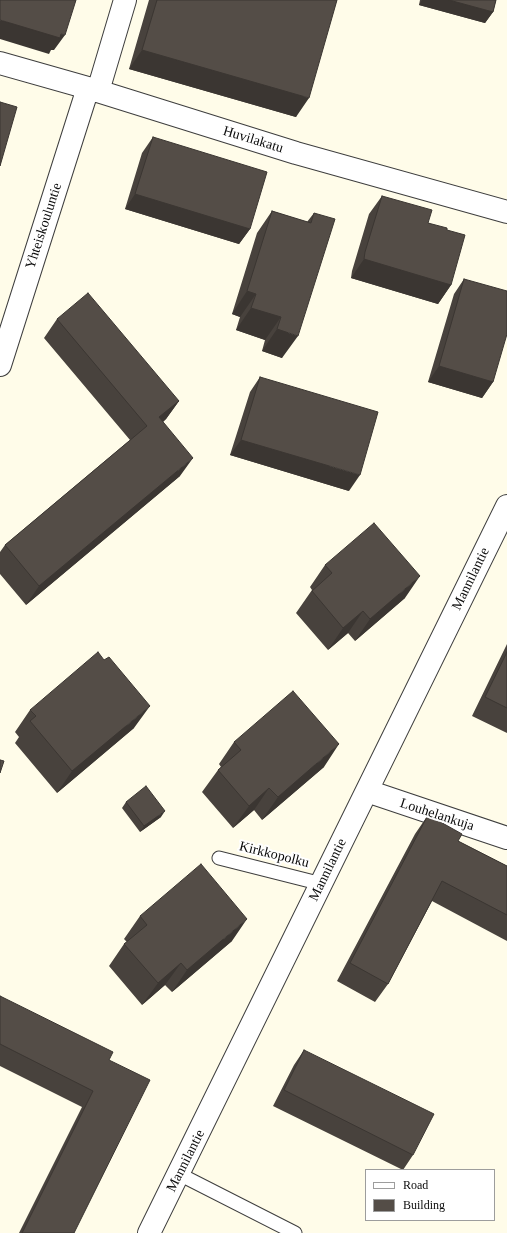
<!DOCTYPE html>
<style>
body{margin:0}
#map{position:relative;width:507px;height:1233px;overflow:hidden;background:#fffce9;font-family:Georgia,serif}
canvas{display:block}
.legend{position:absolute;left:365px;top:1169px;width:130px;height:52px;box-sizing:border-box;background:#fff;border:1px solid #9d9d9d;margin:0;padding:5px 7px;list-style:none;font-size:12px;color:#0b0b0b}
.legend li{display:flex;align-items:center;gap:8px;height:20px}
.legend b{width:20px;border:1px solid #9d9d9d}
</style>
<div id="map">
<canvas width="507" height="1233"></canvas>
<ul class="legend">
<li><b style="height:5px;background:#fff"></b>Road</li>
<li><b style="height:11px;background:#544d47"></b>Building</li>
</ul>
</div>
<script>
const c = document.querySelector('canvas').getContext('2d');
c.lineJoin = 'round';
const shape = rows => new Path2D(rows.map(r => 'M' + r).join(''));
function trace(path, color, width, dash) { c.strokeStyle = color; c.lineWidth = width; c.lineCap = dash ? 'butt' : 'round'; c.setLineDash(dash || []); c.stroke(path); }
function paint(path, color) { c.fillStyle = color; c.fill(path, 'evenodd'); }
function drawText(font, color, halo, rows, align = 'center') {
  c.font = font + ' Georgia,serif'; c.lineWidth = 4; c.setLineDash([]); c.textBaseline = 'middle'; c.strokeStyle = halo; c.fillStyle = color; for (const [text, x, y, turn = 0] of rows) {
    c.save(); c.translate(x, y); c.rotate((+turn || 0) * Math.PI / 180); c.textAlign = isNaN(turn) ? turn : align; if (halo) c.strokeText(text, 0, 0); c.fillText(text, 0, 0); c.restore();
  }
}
const lane = shape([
 [219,858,322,884],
 [179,1174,295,1233]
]);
const street = shape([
 [0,63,88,88,296,153,507,212],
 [98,91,125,0],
 [0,365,88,88],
 [367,791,507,838],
 [149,1233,507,506]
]);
trace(lane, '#3e3e3e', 15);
trace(street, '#3e3e3e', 24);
trace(lane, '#fff', 13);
trace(street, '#fff', 22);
paint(shape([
 [149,0,337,0,296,117,129,69],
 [420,0,496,0,493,12,485,23,419,5],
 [153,137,250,229,239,244,125,209,142,153],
 [382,196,428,223,447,230,451,285,438,304,351,278,352,271,369,214],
 [272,211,307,222,314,213,282,358,262,351,265,340,236,330,240,317,232,314,257,233],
 [464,279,493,382,482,398,428,382,454,294],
 [57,319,179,401,166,419,163,422,180,476,26,605,0,574,0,552,5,545,130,440,44,338],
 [260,377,349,491,230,455,250,392],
 [325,565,405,598,355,641,348,633,328,650,296,613,312,590,310,587],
 [507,644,507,733,472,716],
 [30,710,134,728,57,793,15,743,19,737,15,732],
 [234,742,324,767,262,820,254,810,233,828,202,792,218,770,221,767,219,764],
 [126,802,161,817,140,832,122,808],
 [428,815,458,841,507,866,507,941,432,901,388,984,375,1002,337,981,415,834],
 [140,916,232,941,172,992,165,985,142,1005,109,966,124,944,127,942,124,939],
 [0,996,109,1060,74,1233,19,1233,82,1107,0,1066],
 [304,1050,413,1155,403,1170,273,1106,294,1065]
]), '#48423d');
paint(shape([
 [422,0,449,0,493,12,485,23,419,5],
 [0,20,61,34,65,35,54,50,51,50,49,54,0,39],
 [142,50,309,98,296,117,129,69],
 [135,194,250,229,239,244,125,209],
 [364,259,451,285,438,304,351,278],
 [247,291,256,294,240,317,232,314],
 [251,308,281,317,265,340,236,330],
 [277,329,298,336,282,358,262,351],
 [439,366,493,382,482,398,428,382],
 [179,401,166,419,146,436,159,417],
 [241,440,360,475,349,491,230,455],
 [193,458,180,476,26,605,39,586],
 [420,576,405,598,355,641,370,619],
 [363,611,348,633,328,650,343,628],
 [150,706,134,728,57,793,72,771],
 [339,744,324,767,262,820,278,797],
 [269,788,254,810,233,828,249,806],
 [165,811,161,817,140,832,144,826],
 [247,919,232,941,172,992,187,970],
 [181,963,165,985,142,1005,158,983]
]), '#3b3632');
const building = shape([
 [0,0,76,0,65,35,61,34,60,38,0,20,0,0],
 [157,0,337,0,309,98,142,50,157,0],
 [449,0,496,0,493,12,449,0],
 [0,102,17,107,0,166,0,102],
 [153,137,267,172,250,229,135,194,153,137],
 [382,196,432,210,428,223,447,228,447,230,465,235,451,285,364,259,365,252,382,196],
 [272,211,311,223,314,213,335,219,298,336,277,329,281,317,251,308,256,294,247,291,272,211],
 [464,279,507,291,507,334,493,382,439,366,464,279],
 [88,293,179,401,159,417,193,458,39,586,5,545,147,426,57,319,88,293],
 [260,377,378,412,360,475,241,440,260,377],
 [374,523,420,576,370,619,363,611,343,628,312,591,332,573,325,565,374,523],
 [98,652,104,660,109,657,150,706,72,771,30,721,36,716,30,710,98,652],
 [507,652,507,708,485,697,507,652],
 [293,691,339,744,278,797,269,788,249,806,218,770,241,750,234,742,293,691],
 [0,760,4,761,0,773,0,760],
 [146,786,165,811,144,826,126,802,146,786],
 [428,815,462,834,458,841,507,866,507,915,442,881,388,984,350,963,428,815],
 [201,864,247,919,187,970,181,963,158,983,124,944,147,925,140,916,201,864],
 [0,996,113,1052,109,1060,150,1080,74,1233,22,1233,93,1091,0,1044,0,996],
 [304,1050,434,1114,413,1155,284,1090,304,1050]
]);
paint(building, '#544d47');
trace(building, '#3b3632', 1);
drawText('14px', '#0b0b0b', '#fff', [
 ["Huvilakatu",253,140,17],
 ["Yhteiskouluntie",44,226,-72],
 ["Mannilantie",471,579,-64],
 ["Louhelankuja",437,815,18],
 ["Kirkkopolku",274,855,14],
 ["Mannilantie",328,870,-64],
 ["Mannilantie",186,1161,-63]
]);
</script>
